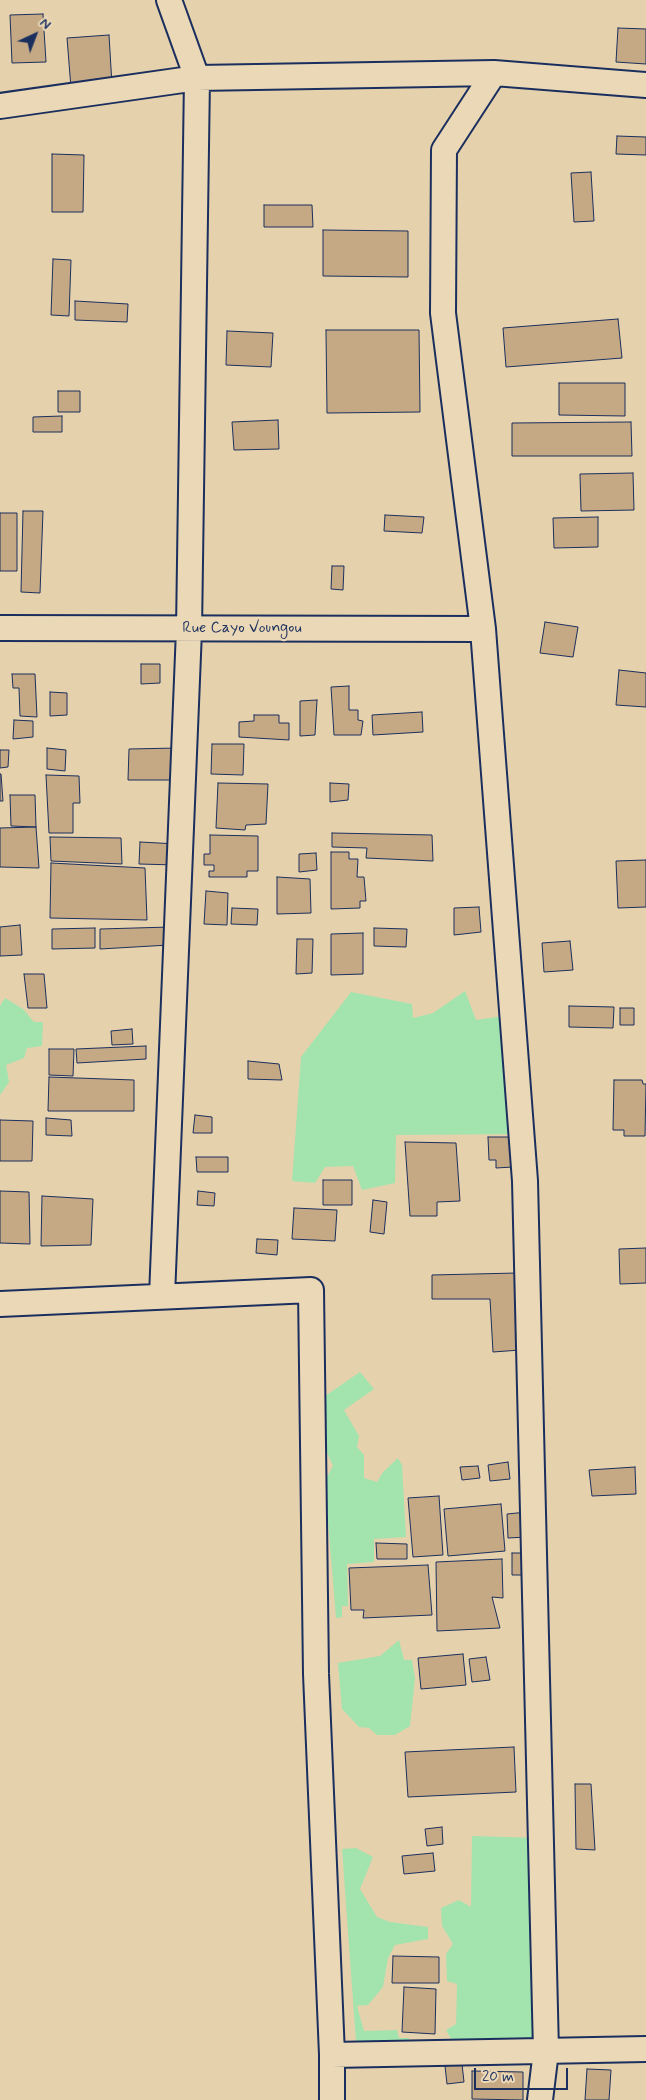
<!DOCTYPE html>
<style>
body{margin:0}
#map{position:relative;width:646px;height:2100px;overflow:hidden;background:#e6d1ad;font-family:Mynerve,sans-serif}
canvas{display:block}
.north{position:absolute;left:10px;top:10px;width:50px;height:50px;-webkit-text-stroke:4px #ebd8b6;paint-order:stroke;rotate:43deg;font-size:14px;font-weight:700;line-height:20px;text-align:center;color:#1b2f5e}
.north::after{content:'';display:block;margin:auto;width:18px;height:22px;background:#1b2f5e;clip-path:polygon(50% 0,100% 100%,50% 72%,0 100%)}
.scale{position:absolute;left:474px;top:2068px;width:94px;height:22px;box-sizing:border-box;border:2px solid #1b2f5e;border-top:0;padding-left:6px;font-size:15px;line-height:18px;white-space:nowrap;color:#1b2f5e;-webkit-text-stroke:4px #ebd8b6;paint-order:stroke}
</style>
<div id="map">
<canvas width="646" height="2100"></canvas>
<div class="north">N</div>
<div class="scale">20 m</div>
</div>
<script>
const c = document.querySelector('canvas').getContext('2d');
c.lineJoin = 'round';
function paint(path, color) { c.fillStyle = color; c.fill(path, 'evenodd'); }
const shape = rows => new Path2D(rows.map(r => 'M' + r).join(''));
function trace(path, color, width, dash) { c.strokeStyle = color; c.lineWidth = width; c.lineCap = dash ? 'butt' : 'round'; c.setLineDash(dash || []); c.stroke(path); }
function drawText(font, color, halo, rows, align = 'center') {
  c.font = font + ' Mynerve,sans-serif'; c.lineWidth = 4.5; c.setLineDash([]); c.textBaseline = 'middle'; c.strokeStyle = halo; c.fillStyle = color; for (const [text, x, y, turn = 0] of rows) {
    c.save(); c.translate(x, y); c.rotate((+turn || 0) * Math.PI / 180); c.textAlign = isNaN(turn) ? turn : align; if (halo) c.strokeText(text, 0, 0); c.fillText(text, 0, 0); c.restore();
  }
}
paint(shape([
 [465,991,476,1020,524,1013,530,1134,396,1135,395,1183,362,1190,353,1166,325,1167,315,1183,292,1181,301,1057,351,992,412,1004,413,1018,433,1013],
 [5,998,23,1009,34,1022,43,1022,42,1046,27,1048,24,1058,6,1065,9,1082,0,1095,0,1006],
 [360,1372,374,1389,344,1410,359,1436,357,1447,364,1455,364,1478,377,1482,383,1472,398,1458,402,1465,406,1537,374,1539,374,1562,347,1564,348,1606,342,1606,342,1617,336,1618,326,1496,320,1489,333,1466,325,1448,325,1396],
 [399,1640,404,1660,412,1660,415,1678,410,1726,395,1735,377,1735,369,1728,359,1727,342,1709,338,1663,380,1656],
 [472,1836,540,1838,535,2044,504,2038,455,2046,446,2030,456,2024,457,1984,447,1981,446,1954,453,1944,442,1926,441,1908,459,1900,471,1907],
 [356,1848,373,1857,360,1889,377,1917,390,1922,428,1927,428,1939,395,1945,388,1958,383,1987,368,2005,357,2006,364,2031,397,2030,399,2038,409,2038,406,2050,376,2051,356,2042,342,1849]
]), '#a3e4ae');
const building = shape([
 [43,14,46,62,12,63,10,15,43,14],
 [618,28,646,29,646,64,616,62,618,28],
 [109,35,112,85,71,88,67,38,109,35],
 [617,136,646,137,646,155,616,154,617,136],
 [52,154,84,155,83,212,52,212,52,154],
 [591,172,594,221,574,222,571,173,591,172],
 [264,205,312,205,313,227,264,227,264,205],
 [323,230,408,231,408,277,323,276,323,230],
 [53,259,71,260,69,316,51,315,53,259],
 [75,301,128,304,127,322,75,320,75,301],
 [618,319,622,358,506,367,503,328,618,319],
 [326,330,419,330,420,412,327,413,326,330],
 [227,331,273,333,271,367,226,365,227,331],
 [559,383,625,383,625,416,559,415,559,383],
 [58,391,80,391,80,412,58,412,58,391],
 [62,416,62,432,33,432,33,417,62,416],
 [278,420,279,449,234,450,232,422,278,420],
 [631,422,632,456,512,456,512,423,631,422],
 [633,473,634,510,581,511,580,474,633,473],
 [23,511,43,511,40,593,21,592,23,511],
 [0,513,17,513,17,571,0,571,0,513],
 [385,515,424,517,422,533,384,531,385,515],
 [598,517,598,547,554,548,553,518,598,517],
 [332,566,344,566,343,590,331,589,332,566],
 [545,622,578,627,573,657,540,653,545,622],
 [141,664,160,664,160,683,141,684,141,664],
 [619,670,646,673,646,707,616,705,619,670],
 [12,674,35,674,37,717,20,716,19,688,13,688,12,674],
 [349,686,349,710,358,710,358,720,363,721,361,735,334,735,331,687,349,686],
 [50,692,67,693,67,715,50,716,50,692],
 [317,700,315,735,300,736,300,701,317,700],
 [422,712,423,732,373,735,372,715,422,712],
 [254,715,279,715,279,723,289,723,289,740,239,737,239,722,254,721,254,715],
 [14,720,33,721,33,737,13,739,14,720],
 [212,744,244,744,243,775,211,774,212,744],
 [47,748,66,750,65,771,47,769,47,748],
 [178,748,178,780,128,780,129,749,178,748],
 [0,750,9,750,8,767,0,768,0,750],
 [0,774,1,774,3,801,0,801,0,774],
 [46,775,79,776,80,803,73,803,73,833,49,833,46,775],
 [218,783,268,784,266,824,246,825,245,830,216,828,218,783],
 [330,783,349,784,348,800,330,802,330,783],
 [10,795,35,795,36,827,11,826,10,795],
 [36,827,39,868,0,867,0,828,36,827],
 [332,833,432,835,433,861,366,858,367,848,332,847,332,833],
 [210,835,258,836,258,871,247,871,247,877,209,877,209,871,214,871,214,865,204,865,204,854,210,854,210,835],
 [50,837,121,838,122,864,51,861,50,837],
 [140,842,177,844,176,865,139,864,140,842],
 [331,852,349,852,349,859,358,859,357,877,364,877,366,901,360,901,360,908,331,909,331,852],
 [316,853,317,870,299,872,299,854,316,853],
 [646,860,646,907,618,908,616,861,646,860],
 [51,863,145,868,147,920,50,918,51,863],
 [277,877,310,879,311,913,277,914,277,877],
 [206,891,228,893,227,925,204,924,206,891],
 [479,907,481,932,454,935,454,908,479,907],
 [232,908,258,909,257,925,231,924,232,908],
 [20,925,22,955,0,956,0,927,20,925],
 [170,927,169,945,100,949,100,929,170,927],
 [95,928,95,948,52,949,52,929,95,928],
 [374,928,407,929,406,947,374,946,374,928],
 [363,933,363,974,331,975,331,934,363,933],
 [297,939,313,939,312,973,296,974,297,939],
 [570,941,573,970,544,972,542,943,570,941],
 [24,974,44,974,47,1008,28,1008,24,974],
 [569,1006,614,1007,613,1028,569,1027,569,1006],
 [620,1008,634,1008,634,1025,620,1025,620,1008],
 [132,1029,133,1044,112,1045,111,1031,132,1029],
 [146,1046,146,1059,77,1063,76,1049,146,1046],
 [49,1049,74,1049,73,1076,49,1075,49,1049],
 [248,1061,279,1064,282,1080,248,1079,248,1061],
 [49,1077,134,1080,134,1111,48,1111,49,1077],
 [614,1080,642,1080,643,1084,646,1084,645,1136,624,1136,624,1130,613,1130,614,1080],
 [195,1115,212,1117,212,1133,193,1133,195,1115],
 [46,1118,71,1120,72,1136,46,1135,46,1118],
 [0,1120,33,1121,32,1161,0,1161,0,1120],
 [488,1137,510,1137,513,1167,496,1168,496,1160,489,1160,488,1137],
 [405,1142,456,1143,460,1201,437,1202,437,1216,410,1216,405,1142],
 [196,1157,228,1157,228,1172,197,1172,196,1157],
 [323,1180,352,1180,352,1205,323,1205,323,1180],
 [0,1191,29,1192,30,1244,0,1243,0,1191],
 [198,1191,215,1193,214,1206,197,1205,198,1191],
 [42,1196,93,1199,91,1245,41,1246,42,1196],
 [373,1200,387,1202,384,1234,370,1232,373,1200],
 [294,1208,337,1210,335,1241,292,1239,294,1208],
 [257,1239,278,1240,277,1255,256,1253,257,1239],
 [646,1248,646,1283,620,1284,619,1249,646,1248],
 [517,1273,520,1350,493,1352,490,1299,432,1299,432,1275,517,1273],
 [508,1462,510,1479,490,1481,488,1465,508,1462],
 [478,1466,480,1478,462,1480,460,1467,478,1466],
 [635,1467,636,1494,592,1496,589,1470,635,1467],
 [439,1496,443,1555,413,1557,408,1498,439,1496],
 [501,1504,505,1551,448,1556,444,1509,501,1504],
 [527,1512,528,1537,508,1538,507,1514,527,1512],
 [376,1543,407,1544,407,1559,377,1559,376,1543],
 [512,1553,530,1553,530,1575,512,1575,512,1553],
 [502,1559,503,1598,492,1597,500,1628,437,1631,436,1562,502,1559],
 [428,1565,432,1615,363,1618,364,1610,351,1610,349,1568,428,1565],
 [463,1654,466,1685,421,1689,418,1658,463,1654],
 [486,1657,490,1680,472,1682,469,1659,486,1657],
 [514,1747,516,1792,408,1797,405,1752,514,1747],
 [575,1784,591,1784,595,1850,576,1849,575,1784],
 [442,1827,443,1844,427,1846,425,1829,442,1827],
 [433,1853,435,1871,404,1874,402,1856,433,1853],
 [393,1956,439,1957,439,1983,392,1983,393,1956],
 [404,1987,436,1989,435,2034,402,2032,404,1987],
 [462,2064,464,2082,447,2084,445,2066,462,2064],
 [587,2069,611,2070,609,2100,585,2100,587,2069],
 [472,2071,523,2072,523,2100,472,2099,472,2071]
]);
paint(building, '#c5a984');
trace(building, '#1b2f5e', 1);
const minor = shape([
 [494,73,444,150,443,313,483,629,525,1181,546,2051,540,2100],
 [0,106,197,78,494,73,646,85],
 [0,628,483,629],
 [162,1296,189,630,197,78,169,0],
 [0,1304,311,1290,316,1674,332,2055,332,2100],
 [332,2055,646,2049]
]);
trace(minor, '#1b2f5e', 28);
trace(minor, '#ebd8b6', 24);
drawText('16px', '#1b2f5e', '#ebd8b6', [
 ["Rue Cayo Voungou",242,629]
]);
</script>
